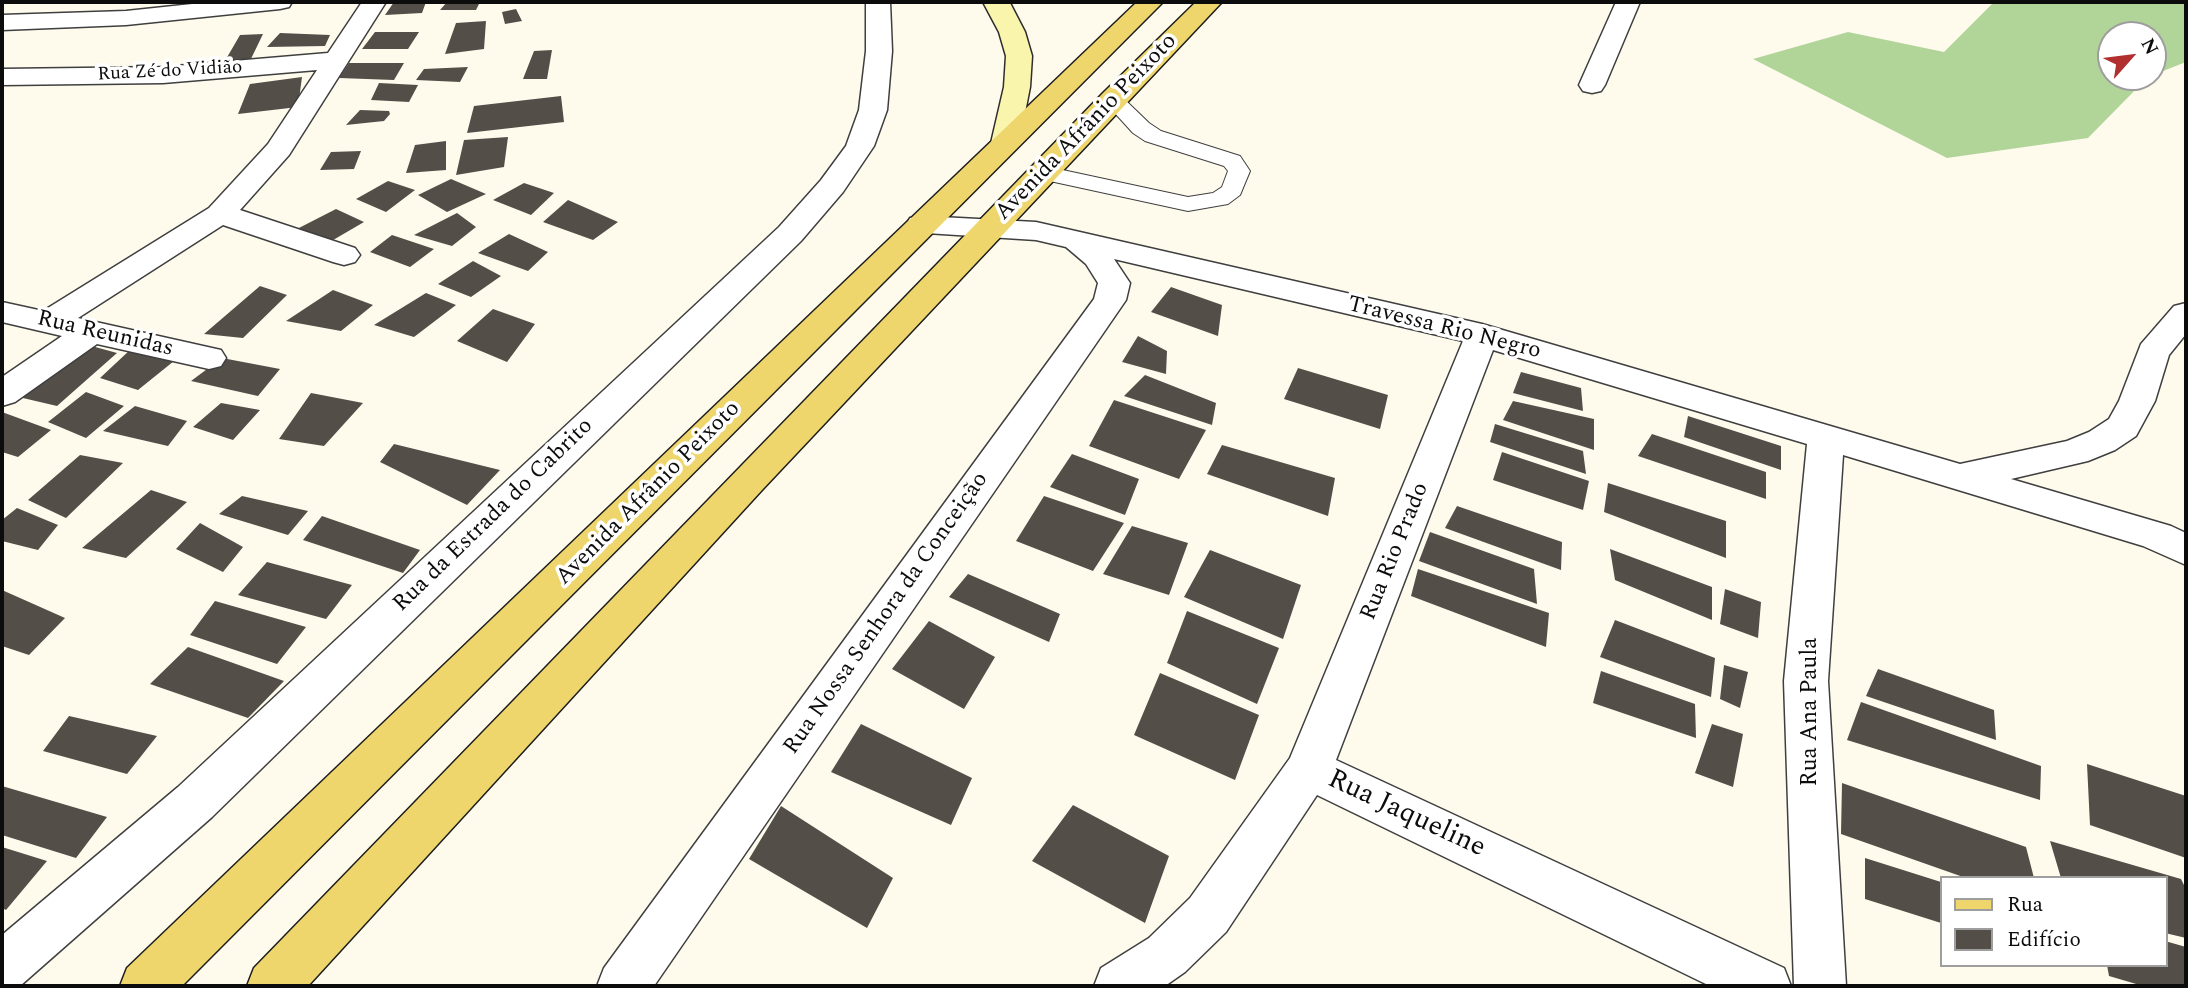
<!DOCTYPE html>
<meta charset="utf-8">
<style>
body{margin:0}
#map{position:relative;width:2188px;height:988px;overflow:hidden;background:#fefbed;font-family:Spectral,serif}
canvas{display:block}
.frame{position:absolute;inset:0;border:4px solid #0c0c0c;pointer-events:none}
.legend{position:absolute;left:1940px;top:876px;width:228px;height:91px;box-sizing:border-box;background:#fff;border:2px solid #9e9e9e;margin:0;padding:9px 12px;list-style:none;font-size:21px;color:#0c0c0c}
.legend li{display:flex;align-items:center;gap:14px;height:35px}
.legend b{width:35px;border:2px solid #9e9e9e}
.north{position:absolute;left:2097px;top:21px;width:70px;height:70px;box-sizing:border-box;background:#fff;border:2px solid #9e9e9e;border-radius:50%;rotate:62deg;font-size:19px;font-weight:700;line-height:28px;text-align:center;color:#0c0c0c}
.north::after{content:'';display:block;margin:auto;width:24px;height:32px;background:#b1302f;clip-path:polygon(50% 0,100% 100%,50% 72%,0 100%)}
</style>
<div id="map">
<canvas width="2188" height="988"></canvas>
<div class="frame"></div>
<ul class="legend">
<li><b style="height:9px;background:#eed66c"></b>Rua</li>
<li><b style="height:19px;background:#544e49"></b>Edifício</li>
</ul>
<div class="north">N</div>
</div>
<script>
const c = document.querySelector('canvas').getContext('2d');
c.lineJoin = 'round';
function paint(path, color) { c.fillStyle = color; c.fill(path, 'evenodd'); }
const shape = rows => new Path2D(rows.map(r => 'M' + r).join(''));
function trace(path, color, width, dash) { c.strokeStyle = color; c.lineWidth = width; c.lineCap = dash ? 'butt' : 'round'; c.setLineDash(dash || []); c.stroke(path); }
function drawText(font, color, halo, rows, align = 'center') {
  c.font = font + ' Spectral,serif'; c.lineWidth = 7; c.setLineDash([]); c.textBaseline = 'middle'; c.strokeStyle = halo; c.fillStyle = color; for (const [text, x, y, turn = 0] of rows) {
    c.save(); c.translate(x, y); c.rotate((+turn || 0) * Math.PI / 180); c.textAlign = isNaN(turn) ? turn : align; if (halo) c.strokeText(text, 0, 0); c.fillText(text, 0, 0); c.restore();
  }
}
paint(shape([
 [1994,2,2186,2,2186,62,2153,75,2153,35,2111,35,2111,77,2148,77,2088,138,1947,158,1753,59,1848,32,1944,52]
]), '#b1d599');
paint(shape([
 [394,2,426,2,422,13,385,15],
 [447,2,480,2,476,10,440,10],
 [516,9,522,21,505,24,502,12],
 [486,21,484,49,445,54,456,23],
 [375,32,419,32,408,49,362,49],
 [280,33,330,35,325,46,267,47],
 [263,34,249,63,222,66,240,35],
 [552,50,547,79,523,79,534,51],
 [349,63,404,63,394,80,339,78],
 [468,67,460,82,416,80,424,69],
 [302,77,298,107,238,114,250,84],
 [379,83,418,85,409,102,371,100],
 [561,96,564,122,467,133,474,106],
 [360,110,389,111,390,114,384,121,346,125],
 [508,137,504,167,456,175,464,140],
 [446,141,446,170,406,173,415,145],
 [361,151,354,169,320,170,331,152],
 [451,179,486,194,447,212,418,195],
 [388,181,415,190,386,212,356,199],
 [524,183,554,193,531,215,493,200],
 [568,200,618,222,593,240,543,222],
 [336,209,364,222,328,243,293,231],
 [457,213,476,227,452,246,414,235],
 [509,234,548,252,528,271,478,253],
 [392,235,434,249,410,267,370,252],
 [473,261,501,276,471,297,438,284],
 [260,286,287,295,243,338,204,334],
 [1171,287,1222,305,1218,336,1151,312],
 [333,290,373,305,341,331,286,321],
 [426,293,456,305,414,337,374,325],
 [493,309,535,324,507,362,457,341],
 [1138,336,1167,351,1166,374,1122,362],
 [88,345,117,353,57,406,10,395],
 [131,349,174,361,138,390,100,378],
 [222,358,280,369,258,396,191,381],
 [1298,368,1388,395,1380,429,1284,399],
 [1521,372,1581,388,1583,411,1513,393],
 [1145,375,1216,403,1212,425,1124,396],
 [86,392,124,406,86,438,48,422],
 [311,393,363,403,324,446,279,439],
 [1114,400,1206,430,1179,479,1089,446],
 [1513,401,1594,419,1594,450,1503,420],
 [221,403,260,410,233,440,193,427],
 [135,406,187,421,168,446,103,431],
 [2,412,51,430,18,457,2,452],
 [1688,416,1781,446,1781,470,1684,437],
 [1495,424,1583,451,1586,474,1490,442],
 [1652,434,1766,472,1766,499,1638,456],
 [394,444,500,470,467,505,380,462],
 [1222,445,1335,478,1328,516,1207,474],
 [1502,452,1589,481,1583,510,1493,480],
 [1072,454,1139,479,1125,515,1050,487],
 [80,455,123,463,66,518,28,500],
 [1608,483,1726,521,1726,558,1604,512],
 [151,490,187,502,126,558,82,548],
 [242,496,308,511,288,535,219,514],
 [1044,496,1124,523,1093,571,1016,541],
 [1457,506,1562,542,1561,570,1445,528],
 [17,508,58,525,38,550,2,541,2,520],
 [322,516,420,550,403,573,303,540],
 [200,523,243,547,223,572,176,549],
 [1132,526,1188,543,1169,595,1103,574],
 [1430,532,1534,569,1537,604,1419,561],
 [1610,549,1712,587,1712,620,1615,580],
 [1210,550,1301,585,1283,639,1184,597],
 [267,562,352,585,326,619,238,595],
 [1418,569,1549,613,1546,647,1411,596],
 [968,574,1060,614,1049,642,949,597],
 [1725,589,1761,602,1758,638,1720,624],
 [2,590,65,618,29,655,2,646],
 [215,601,306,627,277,664,190,635],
 [1187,611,1279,648,1257,704,1167,663],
 [1615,620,1715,658,1711,697,1600,657],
 [929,621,995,657,964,709,892,669],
 [188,647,284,681,248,718,150,684],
 [1724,665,1748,672,1740,708,1720,699],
 [1878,669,1994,710,1996,740,1866,696],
 [1601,671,1695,704,1696,738,1593,703],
 [1160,673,1259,715,1235,780,1134,735],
 [1861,702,2041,766,2040,800,1847,740],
 [69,716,157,736,127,774,43,751],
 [861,724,972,778,951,825,831,772],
 [1712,724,1743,734,1733,787,1695,773],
 [2087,764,2186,796,2186,858,2090,825],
 [1842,783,2026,847,2034,878,1966,878,1841,834],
 [2,786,107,817,76,858,2,835],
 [1073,805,1169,856,1145,923,1032,861],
 [781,806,893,878,867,928,749,859],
 [2050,841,2181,879,2186,889,2186,938,2165,933,2165,878,2061,878],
 [2,847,47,861,6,910,2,908],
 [1865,858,1941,882,1941,923,1865,899],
 [2165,941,2186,947,2186,986,2143,986,2109,976,2107,965,2165,965]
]), '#544e49');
const lane = shape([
 [1113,93,1120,95,1149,123,1161,131,1240,156,1250,171,1240,195,1228,204,1188,211,1036,178,1033,173,1036,168,1044,166,1188,197,1213,193,1222,187,1228,171,1224,166,1145,141,1133,133,1102,99,1106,95,1113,93]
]);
const street = shape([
 [211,2,292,2,289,7,280,9,126,25,2,30,2,15,126,11,211,2],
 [362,2,386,2,289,155,240,210,355,248,360,255,355,262,344,265,333,262,223,225,78,318,221,350,226,358,221,366,209,369,97,344,15,402,2,406,2,377,62,336,2,322,2,302,43,311,209,208,268,144,317,70,163,83,2,85,2,69,163,67,328,53,362,2],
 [866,2,890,2,892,51,887,110,874,146,843,192,801,241,212,817,20,986,2,986,2,935,178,787,779,227,821,180,846,146,859,110,866,51,866,2],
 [1616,2,1640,2,1605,85,1601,91,1592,93,1583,91,1579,85,1616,2],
 [921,216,1036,222,1482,324,1960,464,2067,441,2089,432,2109,419,2119,401,2141,344,2174,306,2186,303,2186,334,2169,355,2155,401,2136,436,2115,450,2088,461,2011,479,2171,526,2186,533,2186,565,2143,546,1843,455,1828,681,1846,986,1794,986,1784,681,1807,444,1493,350,1336,760,1784,968,1791,986,1710,986,1317,795,1226,932,1185,972,1165,986,1094,986,1101,968,1149,938,1190,898,1290,758,1463,341,1114,259,1130,283,1126,300,654,986,597,986,604,968,1094,299,1098,283,1086,264,1066,247,1036,240,910,232,906,225,910,218,921,216]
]);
const secondary = shape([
 [983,2,1010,3,1025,32,1032,56,1030,87,1019,143,1015,149,1005,152,995,149,991,143,1004,87,1006,56,999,32,983,2]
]);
const primary = shape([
 [1137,2,1163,2,182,986,120,986,127,968,1137,2],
 [1196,2,1222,2,762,490,308,986,247,986,254,968,1103,93,1196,2]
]);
trace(lane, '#3f3f3f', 2);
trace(street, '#3f3f3f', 3);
trace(secondary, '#2e2e2e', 3);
trace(primary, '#1d1d1d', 3);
paint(lane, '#fff');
paint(street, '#fff');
paint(secondary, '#f9f5ac');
paint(primary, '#eed66c');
drawText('19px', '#0c0c0c', '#fff', [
 ["Rua Zé do Vidião",170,72,-3]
]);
drawText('23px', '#0c0c0c', '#fff', [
 ["Avenida Afrânio Peixoto",1087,128,-46],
 ["Travessa Rio Negro",1444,329,14],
 ["Rua Reunidas",105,335,13],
 ["Avenida Afrânio Peixoto",649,494,-45],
 ["Rua da Estrada do Cabrito",494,516,-44],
 ["Rua Rio Prado",1396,552,-68],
 ["Rua Nossa Senhora da Conceição",887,614,-55],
 ["Rua Ana Paula",1811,712,-90]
]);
drawText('28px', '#0c0c0c', '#fff', [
 ["Rua Jaqueline",1406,815,25]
]);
</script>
